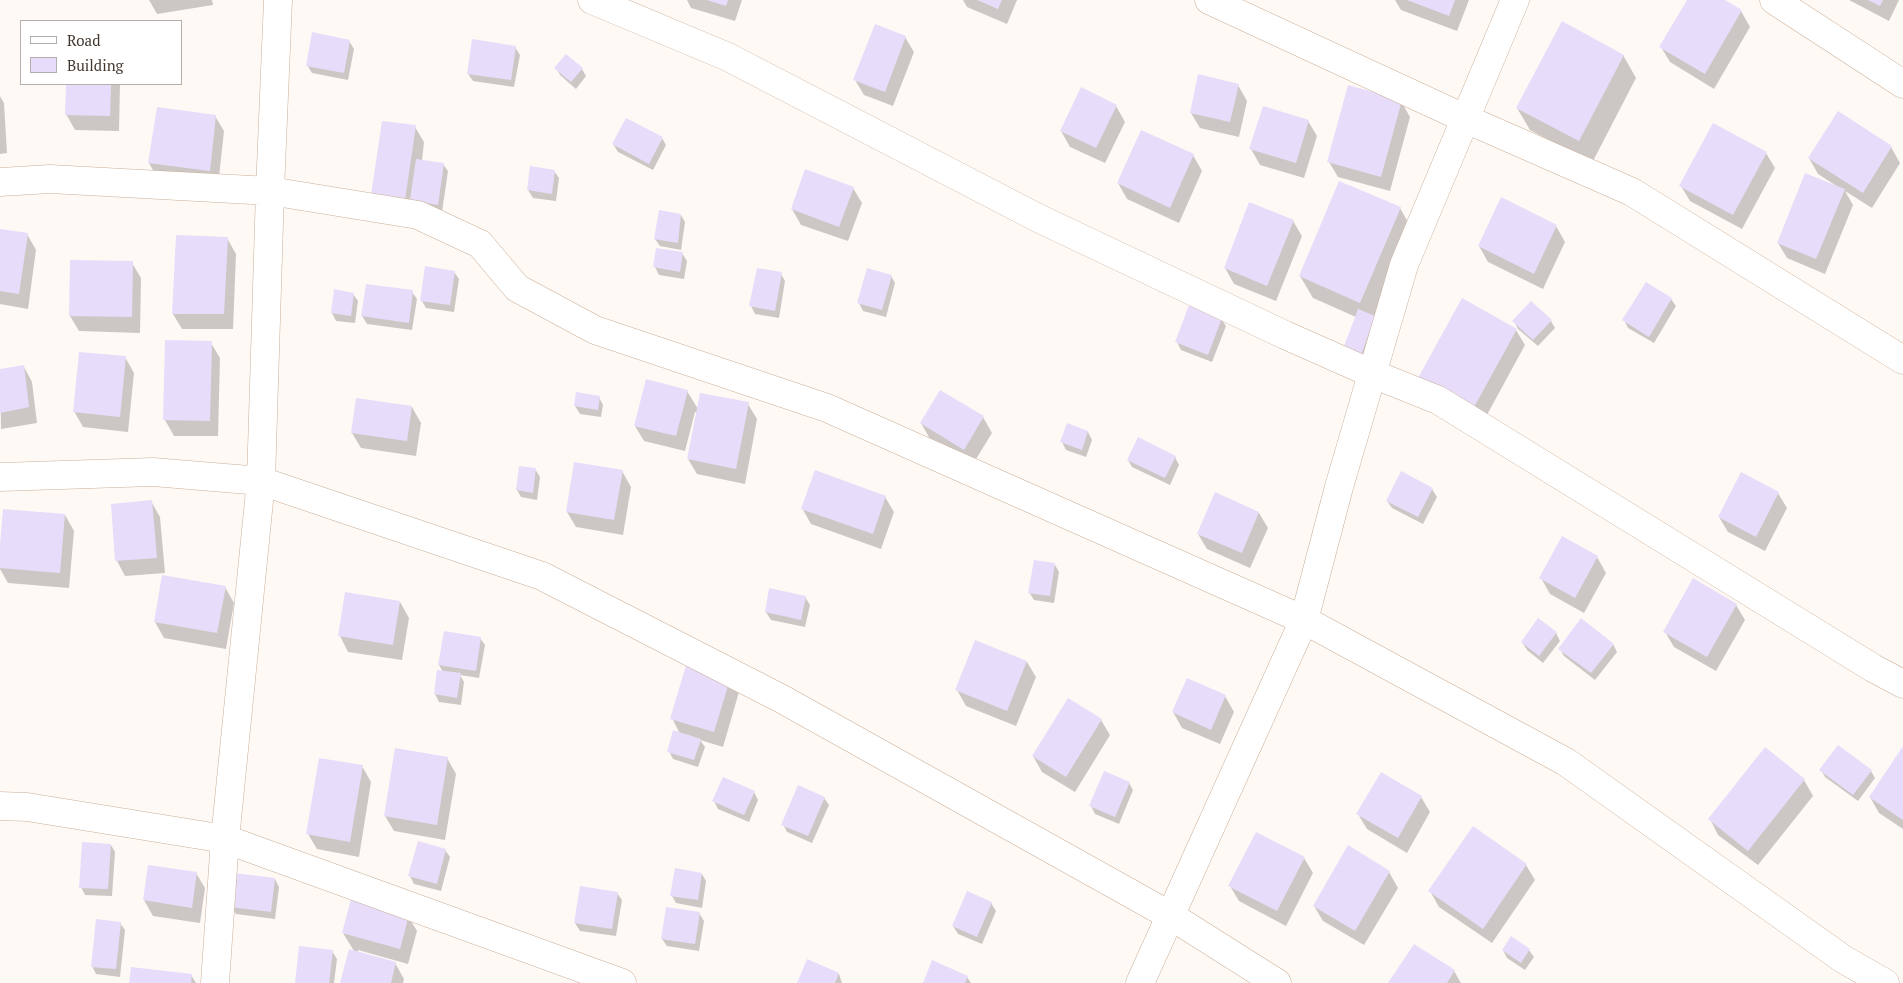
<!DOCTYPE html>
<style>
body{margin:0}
#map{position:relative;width:1903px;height:983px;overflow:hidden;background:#fff9f5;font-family:"PT Serif",serif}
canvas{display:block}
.legend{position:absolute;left:20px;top:20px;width:162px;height:65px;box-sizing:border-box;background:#fff;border:1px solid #b4afac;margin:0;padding:6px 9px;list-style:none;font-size:15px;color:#43382f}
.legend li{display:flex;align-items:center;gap:10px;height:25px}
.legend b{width:25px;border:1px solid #b4afac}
</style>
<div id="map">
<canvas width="1903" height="983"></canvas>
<ul class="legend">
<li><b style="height:6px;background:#fff"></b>Road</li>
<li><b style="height:14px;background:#e8dcfb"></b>Building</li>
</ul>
</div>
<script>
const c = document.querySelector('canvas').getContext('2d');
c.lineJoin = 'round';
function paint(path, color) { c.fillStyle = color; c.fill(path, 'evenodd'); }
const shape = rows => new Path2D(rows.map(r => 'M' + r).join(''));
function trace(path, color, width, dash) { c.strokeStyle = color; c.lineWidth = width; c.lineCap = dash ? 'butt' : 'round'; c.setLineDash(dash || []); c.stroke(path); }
paint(shape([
 [149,0,212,0,213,5,157,14],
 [687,0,742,0,735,21,691,8],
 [963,0,1017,0,1007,24,967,7],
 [1395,0,1469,0,1457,31,1401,10],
 [1688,0,1723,0,1741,11,1750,27,1714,89,1670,62,1661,47],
 [1849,0,1899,0,1889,21],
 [905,37,914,52,893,106,864,95,855,80],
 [349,41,354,49,348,80,312,73,307,65],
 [515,47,520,55,514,87,473,81,468,74],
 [1623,55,1636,78,1592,163,1530,130,1517,108],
 [556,68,582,69,586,76,576,89,560,75],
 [67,84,120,84,119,131,75,130,66,114],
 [1238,85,1247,101,1239,137,1200,128,1191,113],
 [0,96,4,103,7,153,0,154],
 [1401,101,1410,117,1390,191,1338,177,1329,162],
 [1116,106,1125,122,1105,163,1070,147,1061,131],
 [215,116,224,131,218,186,158,179,149,163],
 [1308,121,1317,136,1304,178,1260,165,1251,149],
 [415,127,424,142,422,161,443,164,448,171,442,212,382,211],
 [662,138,666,145,653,170,618,152,613,144],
 [1891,147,1900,163,1872,208,1845,191,1853,205,1825,274,1787,258,1778,243,1835,185,1818,174,1809,158],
 [1766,153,1775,168,1742,229,1690,201,1681,186],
 [1193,155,1202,171,1179,223,1127,199,1118,183],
 [554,171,559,178,556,201,533,198,528,190],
 [853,188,862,203,848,241,801,225,792,209],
 [1400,208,1413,231,1365,362,1349,356,1356,317,1313,298,1300,276],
 [681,215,685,222,681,250,660,246,655,239],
 [1293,221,1302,236,1276,301,1234,284,1225,268],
 [1556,226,1565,242,1543,289,1488,262,1479,246],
 [0,230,27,234,36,250,28,309,0,304],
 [227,238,236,254,233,329,182,329,173,314],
 [682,253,687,261,684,279,659,275,655,267],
 [132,263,141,278,140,333,79,331,70,316],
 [454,272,459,279,454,312,426,308,422,301],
 [781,274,785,281,779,318,755,314,751,306],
 [891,276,895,283,886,317,863,311,859,303],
 [335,291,353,294,358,301,355,323,336,321,332,313],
 [412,292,417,299,412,330,367,324,362,316],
 [1671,299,1676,306,1654,343,1628,328,1624,320],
 [1221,319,1226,326,1212,362,1181,350,1177,342],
 [1514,321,1551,321,1555,328,1538,346,1518,329],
 [1516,330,1525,345,1482,424,1419,378],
 [211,343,220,358,218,436,174,436,165,420],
 [125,357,134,373,128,432,83,427,74,411],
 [24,367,32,382,37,423,1,429,0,371],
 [687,391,698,409,748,404,757,419,745,484,697,474,688,459,697,412,695,412,685,451,644,441,635,426],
 [599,397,603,405,601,417,580,414,575,406],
 [412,407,421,423,416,456,361,448,352,433],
 [983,417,992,433,973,464,930,439,921,423],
 [1088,432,1092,440,1086,457,1066,450,1062,442],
 [1175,457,1179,465,1170,485,1132,467,1128,460],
 [535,469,540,477,537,500,521,497,517,490],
 [622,471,631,487,623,535,576,527,567,512],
 [1432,489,1437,497,1423,524,1392,508,1387,501],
 [1778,493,1787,508,1765,551,1728,532,1719,517],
 [885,497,894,512,881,549,811,524,802,508],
 [151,501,160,517,165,573,125,576,117,561],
 [1259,513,1268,528,1250,568,1207,549,1198,534],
 [65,515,74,531,69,588,8,583,0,569,0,558],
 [1597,557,1606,573,1584,613,1550,594,1541,578],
 [1055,565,1059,572,1054,603,1034,600,1029,592],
 [225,587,234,603,226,649,164,638,155,622],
 [805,597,810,605,805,627,771,620,766,612],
 [400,602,409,618,402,660,348,652,340,636],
 [1736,605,1745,620,1716,671,1674,647,1665,632],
 [1556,633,1560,641,1543,663,1527,650,1522,642],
 [480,638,485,645,479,678,460,675,464,682,461,705,439,702,435,694,443,672,439,665],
 [1613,644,1617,652,1595,680,1564,656,1560,649],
 [1027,662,1036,677,1016,726,966,706,957,690],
 [687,664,739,692,723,747,700,740,705,747,698,767,673,759,669,751,680,734,672,718],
 [1225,696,1234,712,1220,744,1182,728,1173,712],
 [1101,720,1110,735,1075,792,1042,772,1033,756],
 [1903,748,1903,829,1879,813,1870,797],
 [447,758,456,774,445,840,394,831,385,816],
 [362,766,371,782,359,857,317,849,308,834],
 [1821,770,1871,771,1875,778,1858,801,1825,777],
 [1804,780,1813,796,1758,865,1718,835,1710,819],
 [1129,783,1133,790,1119,824,1095,814,1091,806],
 [754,792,758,800,749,822,718,809,714,801],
 [1421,797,1430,812,1407,853,1367,829,1358,814],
 [824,798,829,805,812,843,787,832,783,824],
 [111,845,115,852,112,896,85,895,81,887],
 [445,850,450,857,441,891,414,884,410,876],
 [1304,858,1313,873,1286,926,1239,901,1230,886],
 [1526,865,1535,880,1492,943,1439,907,1430,891],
 [1389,872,1398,888,1364,945,1323,921,1314,906],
 [196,873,205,888,200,923,153,916,144,900],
 [702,874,706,881,702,908,676,903,672,896],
 [275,879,279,887,275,919,236,914,231,906],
 [617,893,622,900,616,936,580,931,575,923],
 [991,903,996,911,982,944,958,934,953,926],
 [699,913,704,921,699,951,667,946,662,939],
 [408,916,417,931,408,964,358,950,358,953,395,963,404,979,403,983,341,983,354,951,343,933],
 [120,923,125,930,120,977,96,974,92,966],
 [1503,950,1529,950,1534,957,1525,970,1507,958],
 [332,951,337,959,334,983,296,983],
 [808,961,839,974,842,983,798,983],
 [1454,971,1461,983,1390,983],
 [191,975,196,983,130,983],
 [967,977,971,983,924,983]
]), '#0003');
paint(shape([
 [707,0,728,0,726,6],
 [977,0,1002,0,998,9],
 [1407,0,1455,0,1449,16],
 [1687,0,1725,0,1742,10,1705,74,1659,47],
 [1868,0,1883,0,1880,6],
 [1562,21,1624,55,1579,141,1516,108],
 [875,24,906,36,885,92,853,80],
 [312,32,350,40,344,73,306,66],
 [472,39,516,46,511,80,467,74],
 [566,54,583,68,571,82,554,68],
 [1198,74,1239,84,1230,122,1190,113],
 [66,84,111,84,110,116,65,115],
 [1348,85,1402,100,1381,177,1327,162],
 [1081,87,1117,105,1096,148,1060,131],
 [1263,106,1309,120,1296,163,1249,149],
 [157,107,216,115,210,171,148,163],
 [1838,111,1892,146,1863,193,1808,158],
 [626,118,663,137,649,164,612,144],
 [382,121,416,125,405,200,371,195],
 [1713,123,1767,152,1733,215,1679,186],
 [1141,130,1194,154,1170,208,1117,183],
 [416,159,444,163,438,205,410,200],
 [530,166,555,170,552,194,527,190],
 [805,169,854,187,839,227,791,209],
 [1805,173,1845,189,1816,259,1777,243],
 [1339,181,1401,207,1360,303,1299,276],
 [1501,197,1557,225,1534,274,1478,246],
 [1249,202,1294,220,1267,286,1224,268],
 [659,210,681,214,678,243,654,239],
 [0,229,28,233,19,294,0,291],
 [176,235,228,237,224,314,172,314],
 [656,248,683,252,680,272,653,267],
 [70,260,133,261,132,317,69,316],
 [425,266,455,271,450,305,420,301],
 [757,268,782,272,775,311,749,306],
 [867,268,892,275,882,310,857,303],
 [1646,282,1672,298,1649,337,1622,320],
 [366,284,413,290,409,323,361,316],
 [334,289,354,293,351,316,331,313],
 [1462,298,1517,329,1473,409,1418,378],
 [1531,301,1552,320,1533,340,1512,321],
 [1189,305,1222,318,1208,355,1175,342],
 [1358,309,1375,316,1361,355,1343,349],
 [165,340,212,341,210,421,163,420],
 [79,352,126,356,120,417,73,412],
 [24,365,29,407,0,413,0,369],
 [646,379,688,390,676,436,634,426],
 [940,390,984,416,964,450,920,423],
 [576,392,600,396,598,410,574,406],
 [700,393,749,402,736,469,687,459],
 [356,398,412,406,407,441,351,433],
 [1067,423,1088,431,1082,450,1060,442],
 [1138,437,1176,456,1165,478,1127,460],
 [574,462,623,470,614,520,566,512],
 [519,466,536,468,533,493,516,490],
 [815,470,886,496,873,534,801,509],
 [1401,471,1433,488,1418,517,1386,501],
 [1741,472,1779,492,1756,537,1718,517],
 [1215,492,1259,512,1242,553,1197,534],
 [152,500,157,558,115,561,111,504],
 [3,509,65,514,60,573,0,568,0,544],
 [1562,536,1598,556,1575,598,1539,578],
 [1034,560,1055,563,1050,596,1028,593],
 [162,575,226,586,217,633,154,622],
 [1693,578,1737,604,1707,657,1663,632],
 [769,588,806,596,801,620,765,612],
 [345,592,400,601,393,645,338,636],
 [1538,618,1557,632,1539,656,1521,642],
 [1581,618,1614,644,1591,673,1558,649],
 [444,631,481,637,476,671,438,665],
 [975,640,1027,661,1007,711,955,690],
 [687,662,731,676,714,732,670,719],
 [437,670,461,673,457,698,434,694],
 [1187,678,1226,695,1211,730,1172,712],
 [1068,698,1102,719,1066,777,1032,756],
 [673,730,701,739,694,760,667,752],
 [1838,745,1872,770,1853,795,1819,770],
 [1903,746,1903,820,1869,797],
 [1765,747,1805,779,1748,851,1708,819],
 [395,748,448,757,437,825,384,816],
 [319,758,363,765,350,842,306,834],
 [1104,771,1130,782,1115,817,1089,806],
 [1381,772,1422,796,1398,838,1356,814],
 [723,777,755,791,744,815,712,801],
 [798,785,825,797,808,836,781,825],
 [1473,826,1527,864,1483,929,1428,891],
 [1256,832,1305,857,1277,911,1228,886],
 [418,841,446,849,437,884,408,876],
 [82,842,111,844,108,889,79,888],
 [1348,845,1390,871,1355,931,1313,906],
 [148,865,197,872,192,908,143,900],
 [675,868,702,873,698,900,670,896],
 [234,873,275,878,271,912,230,907],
 [580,886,618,892,612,929,574,923],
 [967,891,992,902,977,937,952,926],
 [351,899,409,915,400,949,342,933],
 [666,907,700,912,695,944,661,939],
 [96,919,121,922,116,969,91,967],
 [1511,936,1530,949,1521,963,1502,950],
 [1414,944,1455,970,1447,983,1388,983],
 [299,946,333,950,329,983,295,983],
 [349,949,396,962,391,983,340,983],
 [807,959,839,973,835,983,797,983],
 [932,960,968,976,965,983,923,983],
 [131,967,192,974,191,983,129,983]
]), '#e8dcfb');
const street = shape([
 [592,0,728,57,1038,218,1285,335,1373,374,1438,400,1873,668,1903,684],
 [1209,0,1466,119,1632,192,1903,360],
 [1774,0,1903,84],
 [0,182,50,179,270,191,418,215,480,244,517,288,595,330,827,408,1304,620,1566,762,1843,959,1885,983],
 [0,477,153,472,261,481,542,576,782,699,1171,916,1277,983],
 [0,806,27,807,225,839,622,983],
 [215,983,225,839,261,481,270,191,278,0],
 [1140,983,1304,620,1339,487,1404,265,1515,0]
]);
trace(street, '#caaf98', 29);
trace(street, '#fff', 28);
</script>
